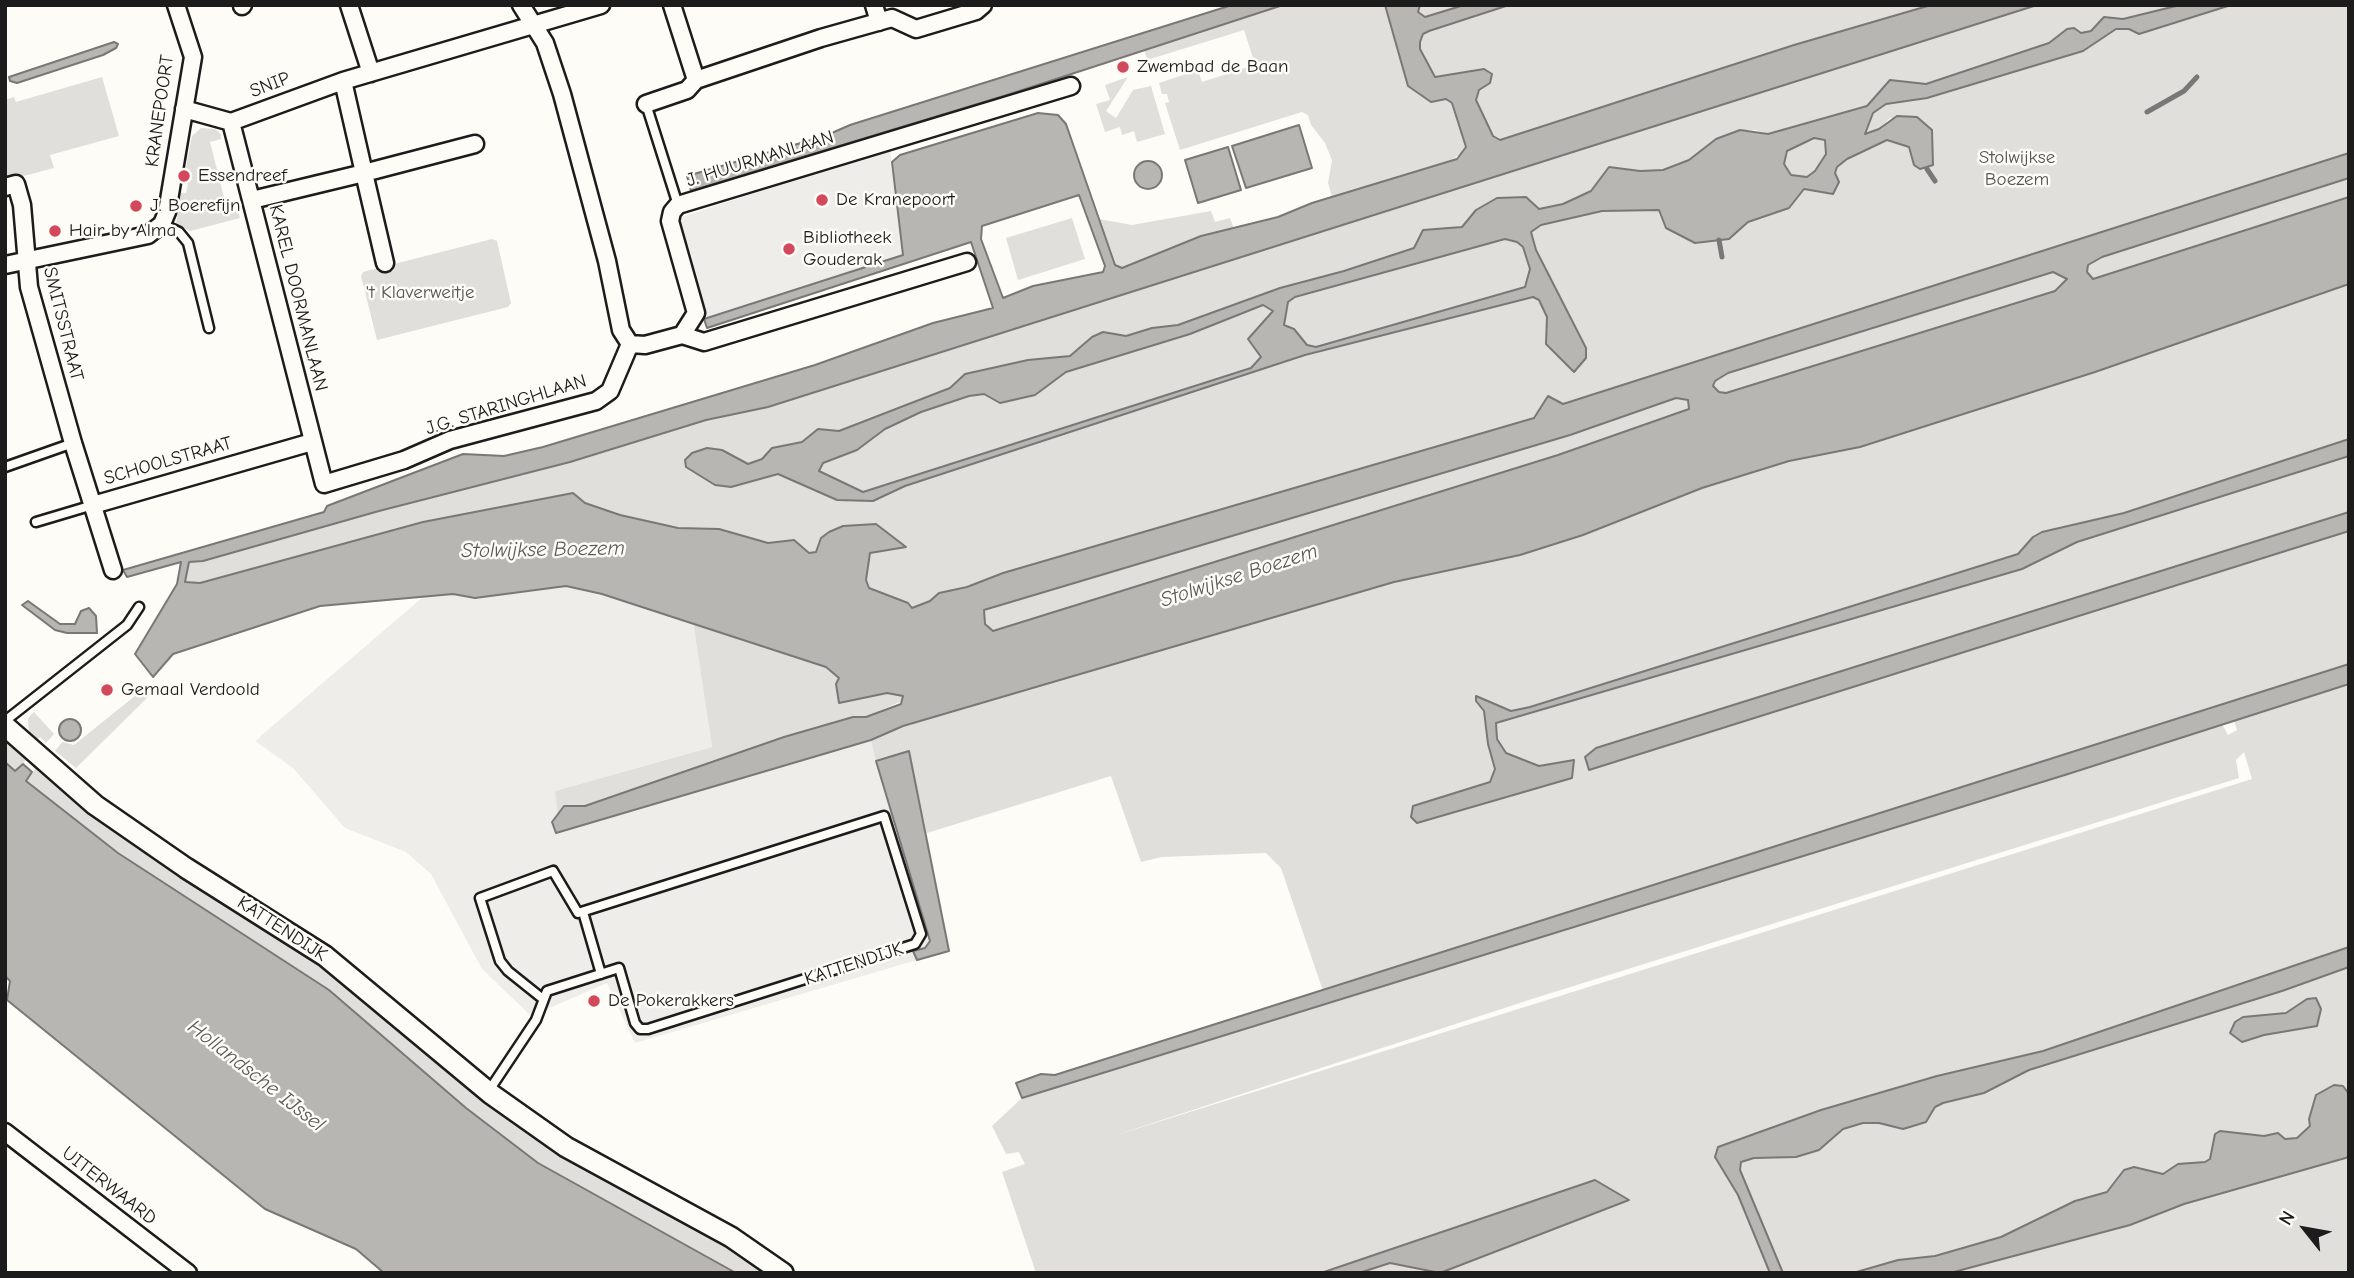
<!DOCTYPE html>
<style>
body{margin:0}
#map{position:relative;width:2354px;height:1278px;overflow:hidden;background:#fdfcf7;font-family:"Comic Neue",sans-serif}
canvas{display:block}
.frame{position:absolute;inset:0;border:7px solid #1c1c1c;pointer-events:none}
.north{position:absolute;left:2270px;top:1194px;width:70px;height:70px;-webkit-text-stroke:5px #fdfcf7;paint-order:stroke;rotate:301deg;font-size:19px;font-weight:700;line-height:28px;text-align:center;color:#1c1c1c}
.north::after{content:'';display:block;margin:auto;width:24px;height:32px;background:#1c1c1c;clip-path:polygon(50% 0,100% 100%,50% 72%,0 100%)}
</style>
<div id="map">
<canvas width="2354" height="1278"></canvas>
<div class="frame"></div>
<div class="north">N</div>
</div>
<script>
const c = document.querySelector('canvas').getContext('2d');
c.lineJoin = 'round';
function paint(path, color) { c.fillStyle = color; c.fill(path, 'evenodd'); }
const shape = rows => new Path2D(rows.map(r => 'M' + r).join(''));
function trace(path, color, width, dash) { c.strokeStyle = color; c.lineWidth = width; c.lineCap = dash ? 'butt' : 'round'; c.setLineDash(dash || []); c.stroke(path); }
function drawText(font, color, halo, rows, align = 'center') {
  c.font = font + ' "Comic Neue",sans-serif'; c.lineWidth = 5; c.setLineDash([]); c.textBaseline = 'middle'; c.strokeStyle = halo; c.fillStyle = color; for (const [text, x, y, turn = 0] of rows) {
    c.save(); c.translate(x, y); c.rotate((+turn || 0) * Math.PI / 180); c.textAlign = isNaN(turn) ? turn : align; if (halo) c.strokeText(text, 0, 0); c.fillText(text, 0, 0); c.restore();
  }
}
paint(shape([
 [890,148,903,255,707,318,676,219],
 [566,586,579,587,693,622,712,747,555,791,557,813,552,822,556,833,871,740,934,955,635,1043,607,983,531,1016,482,969,431,874,406,852,345,828,293,768,255,741,423,597,453,594,476,598]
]), '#eeede9');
paint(shape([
 [1283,5,1385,5,1431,102,1446,99,1452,103,1466,147,1463,152,1445,165,1332,197,1328,183,1332,160,1325,143,1311,125,1308,115,1302,112,1180,150,1165,103,1169,102,1167,94,1162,94,1159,83,1198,70,1202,82,1248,67,1246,60,1253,58,1244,30,1147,60,1144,49],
 [1420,5,1464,5,1425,17,1418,12],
 [1509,5,1931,5,1794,45,1500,140,1493,136,1476,100,1479,90,1490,83,1492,74,1489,71,1435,77,1420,49,1420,42,1423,34,1429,31],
 [2037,5,2180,5,2123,19,2104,17,2091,31,2081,33,2074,28,2067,29,2049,43,1926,84,1891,80,1867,106,1768,134,1756,130,1740,130,1715,139,1689,160,1663,170,1640,171,1609,167,1591,191,1563,204,1539,209,1476,210,1462,227,1424,230,1414,248,1344,271,1280,288,1178,325,1152,328,1126,336,1103,332,1070,356,1028,360,965,374,950,388,839,431,818,429,802,442,772,448,762,459,748,464,738,459,758,480,778,474,837,500,873,501,905,486,1305,355,1533,297,1539,300,1547,317,1546,344,1574,372,1586,348,1536,250,1531,232,1541,225,1602,211,1659,210,1695,243,1729,239,1748,222,1789,208,1804,189,1835,173,1837,167,1847,159,1888,140,1909,147,1914,165,1930,146,1932,136,1890,118,1879,129,1864,134,1873,113,1886,104,1927,98,2082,51,2116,29,2129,29,2139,33,2231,5,2349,5,2349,153,1563,404,1548,396,1534,418,1003,573,967,587,939,593,930,601,912,608,908,603,869,588,866,580,876,524,843,526,829,532,821,538,816,552,809,553,794,540,768,543,719,529,678,528,619,515,585,503,573,493,423,522,200,583,184,583,188,562,203,561,379,511,570,462,707,420,768,407],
 [102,77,119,136,50,155,54,168,5,181,5,100,14,97,16,102],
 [1128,77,1106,111,1116,118,1133,90,1151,86,1165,134,1137,142,1134,131,1122,135,1120,127,1105,132,1096,104,1110,100,1105,85],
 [201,128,215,129,221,134,221,139,210,142,228,213,238,211,240,218,190,231,176,224,181,193,186,193,188,184,183,182,192,136],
 [1814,138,1825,140,1827,154,1815,171,1807,177,1791,175,1784,164,1787,151],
 [2349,178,2349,197,2093,279,2087,272,2088,265,2102,257],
 [1211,211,1215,222,1230,218,1234,229,1201,236,1122,268,1115,265,1099,219,1132,225],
 [1072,218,1085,259,1018,280,1006,238],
 [492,239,497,241,511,303,508,307,377,340,361,276,363,272],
 [1505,239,1517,242,1523,247,1530,269,1526,287,1316,347,1307,345,1294,329,1284,325,1288,302,1295,298],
 [2053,272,2067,279,2055,291,1726,393,1719,392,1713,386,1715,381,1728,373],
 [2349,284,2349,439,2124,513,2042,532,2033,537,2018,554,1530,707,1511,711,1476,701,1484,711,1488,744,1495,769,1490,782,1413,806,1574,760,1539,766,1506,753,1497,739,1495,723,2022,569,2077,542,2349,456,2349,512,1596,748,1585,757,1590,770,2349,531,2349,664,1323,991,1281,868,1266,853,1162,857,1141,862,1111,776,927,833,909,751,876,761,871,740,903,726,1394,582,1520,555,1583,535,1702,488,1789,461,1860,447,2095,372],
 [1263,305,1274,310,1258,350,1262,357,1251,368,862,492,819,471,818,468,823,463,857,450,885,429,921,412,969,396,984,394,1001,403,1035,395,1066,372,1190,334],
 [1676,398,1688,400,1689,409,1558,455,993,631,985,624,984,610,1570,435],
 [693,622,826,667,839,678,839,703,887,693,899,693,904,700,866,717,853,717,784,737,585,806,564,806,557,813,555,791,712,747],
 [2349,684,2349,1273,1440,1273,1629,1200,1595,1180,1321,1273,1036,1273,1002,1172,1025,1164,1019,1152,1006,1154,992,1126,1022,1098,2222,724,2228,735,2237,730,2234,721],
 [2244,752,2252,779,1110,1137,1532,999,2239,778,2236,760],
 [146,687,152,693,76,768,55,751,62,742,74,745],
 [34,712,54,734,46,743,40,737,35,742,29,736,28,718],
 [5,739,305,952,566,1157,738,1252,768,1273,736,1273,538,1163,466,1108,329,990,163,884,59,809,26,780,35,769,26,760,15,771,5,762],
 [1382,1263,1390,1263,1433,1273,1359,1273]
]), '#e0dfdb');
const water = shape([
 [1232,5,1283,5,1007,95,691,191,687,176,825,136,850,125,1232,5],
 [1385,5,1420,5,1418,12,1425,17,1464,5,1509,5,1429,31,1423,34,1420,42,1420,49,1435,77,1484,69,1492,74,1490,83,1479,90,1476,100,1493,136,1500,140,1794,45,1931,5,2037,5,768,407,706,420,570,462,379,511,203,561,189,562,185,582,200,583,423,522,573,493,585,503,620,515,678,528,719,529,768,543,794,540,809,553,816,552,821,538,829,532,843,526,876,524,906,547,870,553,866,580,869,588,908,603,912,608,930,601,939,593,967,587,1003,573,1534,418,1548,396,1563,404,2349,153,2349,178,2102,257,2088,265,2087,272,2093,279,2349,197,2349,284,2095,372,1860,447,1789,461,1702,488,1583,535,1520,555,1394,582,903,726,871,740,556,833,552,822,564,806,585,806,784,737,853,717,866,717,901,704,903,696,887,693,839,703,836,684,839,678,826,667,602,594,566,586,475,598,453,594,320,606,173,654,153,677,135,654,177,584,181,562,127,577,123,570,324,512,327,506,463,454,504,456,543,447,815,365,933,323,993,308,971,242,707,328,704,319,903,255,892,162,900,155,1038,113,1058,115,1066,124,1115,265,1122,268,1201,236,1278,217,1312,203,1457,159,1466,147,1452,103,1446,99,1431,102,1408,86,1385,5],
 [1079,195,1105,266,1103,272,1033,286,1003,298,981,239,982,226,1079,195],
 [2053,272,2067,279,2055,291,1726,393,1719,392,1713,386,1715,381,1728,373,2053,272],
 [1676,398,1688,400,1689,409,1558,455,993,631,985,624,984,610,1570,435,1676,398],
 [2180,5,2231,5,2139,34,2129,29,2116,29,2083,51,1927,98,1886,104,1873,113,1865,134,1879,129,1897,116,1917,117,1932,130,1933,165,1920,169,1914,165,1909,147,1887,140,1847,159,1837,167,1835,173,1839,182,1833,194,1804,189,1789,208,1748,222,1729,239,1695,243,1666,228,1659,210,1602,211,1541,225,1531,232,1536,250,1586,348,1586,358,1574,372,1546,344,1547,317,1539,300,1533,297,1305,355,905,486,873,501,837,500,778,474,731,487,715,485,686,467,685,460,692,453,707,448,722,450,748,464,762,459,772,448,802,442,818,429,839,431,950,388,965,374,1028,360,1070,356,1092,337,1103,332,1126,336,1152,328,1178,325,1280,288,1344,271,1414,248,1423,230,1462,227,1476,210,1497,198,1526,197,1539,209,1563,204,1591,191,1609,167,1640,171,1663,170,1689,160,1716,139,1740,130,1768,134,1867,106,1890,80,1926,84,2049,43,2067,29,2074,28,2081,33,2091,31,2104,17,2123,19,2180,5],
 [1814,138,1825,140,1826,154,1815,171,1807,177,1791,175,1784,164,1787,151,1814,138],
 [1505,239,1517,242,1523,247,1530,269,1525,287,1316,347,1307,345,1294,329,1284,325,1288,302,1295,297,1505,239],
 [1263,305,1273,311,1248,339,1261,357,1251,368,863,492,819,471,823,463,857,450,885,429,921,412,969,396,984,394,1000,403,1035,395,1066,372,1190,334,1263,305],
 [114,42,118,44,116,48,103,55,17,83,10,81,9,77,114,42],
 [1299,125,1312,168,1246,188,1232,146,1299,125],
 [1228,147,1241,190,1198,203,1185,160,1228,147],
 '1134 175a14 14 0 1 1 28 0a14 14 0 1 1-28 0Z',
 [2349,439,2349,456,2077,542,2022,569,1496,723,1497,739,1506,753,1539,766,1574,760,1572,778,1417,823,1411,817,1413,806,1490,782,1495,769,1488,744,1484,711,1476,701,1476,696,1511,711,1530,707,2018,554,2033,537,2042,532,2124,513,2349,439],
 [2349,512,2349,531,1589,770,1585,757,1596,748,2349,512],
 [28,601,60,624,75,624,81,611,89,608,96,616,97,633,67,633,55,630,22,605,28,601],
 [2349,664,2349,684,2068,774,1022,1098,1016,1083,1041,1074,1055,1075,2349,664],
 '59 730a11 11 0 1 1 22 0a11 11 0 1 1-22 0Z',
 [909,751,949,951,917,960,913,951,925,948,930,941,876,761,909,751],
 [5,762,15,771,23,764,32,772,26,781,118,853,329,990,466,1108,538,1163,736,1273,384,1273,356,1249,265,1209,7,1000,10,981,5,976,5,762],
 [2349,947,2349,967,2282,991,2029,1070,1984,1093,1943,1103,1935,1107,1926,1122,1913,1126,1903,1129,1879,1123,1863,1123,1843,1129,1819,1150,1796,1157,1754,1158,1741,1162,1740,1170,1783,1273,1770,1273,1738,1195,1715,1157,1718,1147,1821,1110,1937,1076,2043,1051,2349,947],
 [2316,998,2321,1009,2317,1026,2264,1035,2242,1042,2230,1033,2235,1022,2243,1017,2286,1013,2307,999,2316,998],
 [2334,1085,2343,1086,2349,1094,2349,1157,2184,1204,2130,1225,1950,1273,1853,1273,1898,1260,1935,1256,2001,1237,2075,1201,2107,1192,2124,1170,2134,1167,2163,1174,2178,1164,2205,1162,2210,1159,2215,1134,2220,1131,2264,1136,2278,1133,2285,1139,2297,1138,2310,1126,2309,1119,2316,1095,2334,1085],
 [1595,1180,1629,1200,1440,1273,1390,1263,1359,1273,1321,1273,1595,1180]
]);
paint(water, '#b7b6b2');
trace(water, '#797876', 2);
trace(shape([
 [2147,112,2184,91,2197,77],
 [1927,169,1935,181],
 [1719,240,1722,257]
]), '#797876', 5);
const service = shape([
 [646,104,678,205],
 [162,224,179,232,188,243,209,328],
 [5,467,73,443],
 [36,522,93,505],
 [5,721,127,625,139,607],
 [583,912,601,974],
 [488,1092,536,1020,547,991,619,968,635,1023,640,1029,648,1029,915,944,921,934,884,816,578,913,553,871,480,898,500,961,508,971,543,999]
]);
const minor = shape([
 [349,5,371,73],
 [672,5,696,80],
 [874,5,879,22],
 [242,6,243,5],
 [646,104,687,90,696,80,821,38,892,18,916,29,976,11,983,5],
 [184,109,231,122,343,81,601,5],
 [231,122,324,484,404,460,450,440,596,401,610,391,630,344,621,330,607,261,562,94,545,43,521,5],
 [5,187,16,184,22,205,29,287,73,443,113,570],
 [252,200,364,173,343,81],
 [385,263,364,173,475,144],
 [5,265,148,235,162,224,167,212,193,57,176,5],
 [682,335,696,313,670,221,672,212,678,205,1071,86],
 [682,335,704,342,967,262],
 [630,344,645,345,682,335],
 [93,505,312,442],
 [5,1132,188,1273]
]);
const tertiary = shape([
 [5,726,95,805,186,868,325,956,491,1094,566,1147,731,1237,783,1273]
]);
trace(service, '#1c1c1c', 13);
trace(minor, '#1c1c1c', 21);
trace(tertiary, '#1c1c1c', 24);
trace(service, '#fdfcf7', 8);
trace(minor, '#fdfcf7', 16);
trace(tertiary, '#fdfcf7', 19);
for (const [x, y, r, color] of [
 [1123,67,7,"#d1495b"],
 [184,176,7,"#d1495b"],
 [822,200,7,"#d1495b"],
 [136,206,7,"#d1495b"],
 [55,231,7,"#d1495b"],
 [789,249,7,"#d1495b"],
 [107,690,7,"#d1495b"],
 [594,1001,7,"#d1495b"]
]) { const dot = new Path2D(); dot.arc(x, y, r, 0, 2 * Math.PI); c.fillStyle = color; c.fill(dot); trace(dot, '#fdfcf7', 2.5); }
drawText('19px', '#1c1c1c', '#fdfcf7', [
 ["Zwembad de Baan",1137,67],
 ["Essendreef",198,176],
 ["De Kranepoort",836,200],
 ["J. Boerefijn",150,206],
 ["Hair by Alma",69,231],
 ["Bibliotheek",803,238],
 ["Gouderak",803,260],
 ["Gemaal Verdoold",121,690],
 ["De Pokerakkers",608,1001]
], 'left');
drawText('19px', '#1c1c1c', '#fdfcf7', [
 ["SNIP",270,85,-21],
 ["KRANEPOORT",160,111,-82],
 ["J. HUURMANLAAN",760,159,-17],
 ["KAREL DOORMANLAAN",298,298,76],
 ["SMITSSTRAAT",63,324,76],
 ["J.G. STARINGHLAAN",506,405,-17],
 ["SCHOOLSTRAAT",168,461,-16],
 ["KATTENDIJK",282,929,33],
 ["KATTENDIJK",854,964,-18],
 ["UITERWAARD",109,1186,38]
]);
drawText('19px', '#575655', '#fdfcf7', [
 ["Stolwijkse",2017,158],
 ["Boezem",2017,180],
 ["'t Klaverweitje",420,293]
]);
drawText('italic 21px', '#5a5a58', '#fdfcf7', [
 ["Stolwijkse Boezem",543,550,-1],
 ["Stolwijkse Boezem",1239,576,-18],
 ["Hollandsche IJssel",256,1076,38]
]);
</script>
